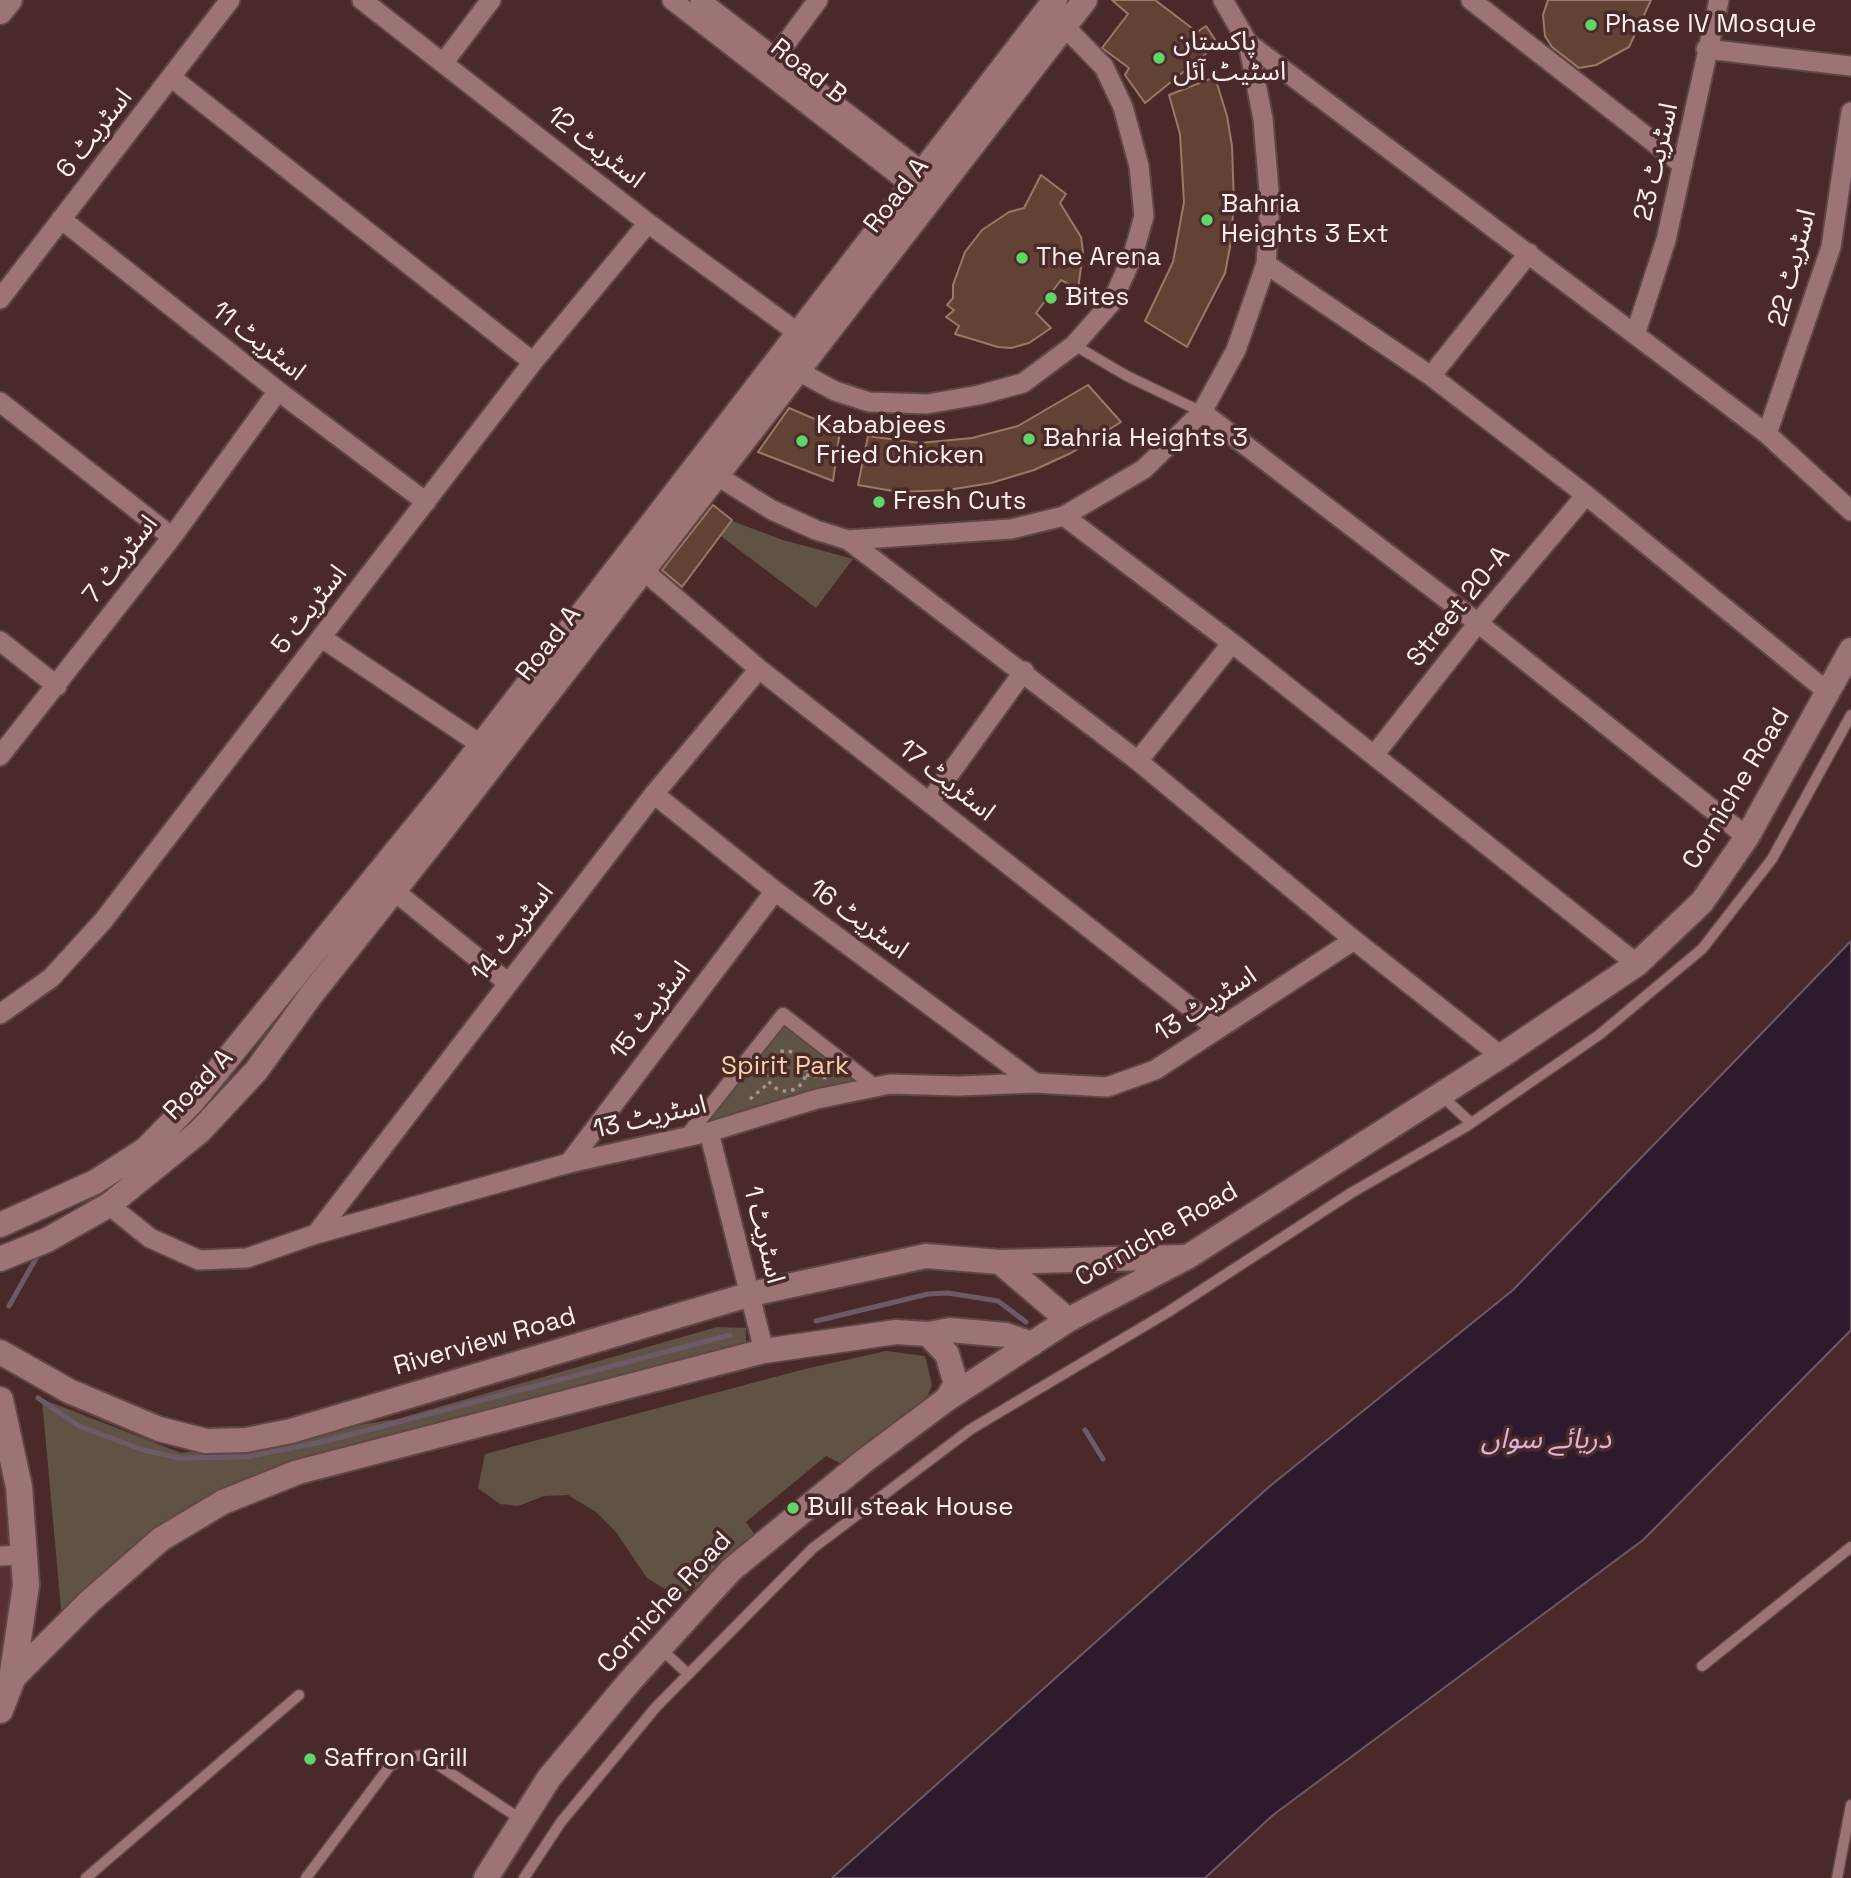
<!DOCTYPE html>
<meta charset="utf-8">
<style>
body{margin:0}
canvas{display:block;background:#4a2929}
</style>
<canvas width="1851" height="1878"></canvas>
<script>
const c = document.querySelector('canvas').getContext('2d');
c.lineJoin = 'round';
function paint(path, color) { c.fillStyle = color; c.fill(path, 'evenodd'); }
const shape = rows => new Path2D(rows.map(r => 'M' + r).join(''));
function trace(path, color, width, dash) { c.strokeStyle = color; c.lineWidth = width; c.lineCap = dash ? 'butt' : 'round'; c.setLineDash(dash || []); c.stroke(path); }
function drawText(font, color, halo, rows, align = 'center') {
  c.font = font + ' "Space Grotesk","Noto Sans Arabic",sans-serif'; c.lineWidth = 7; c.setLineDash([]); c.textBaseline = 'middle'; c.strokeStyle = halo; c.fillStyle = color; for (const [text, x, y, turn = 0] of rows) {
    c.save(); c.translate(x, y); c.rotate((+turn || 0) * Math.PI / 180); c.textAlign = isNaN(turn) ? turn : align; if (halo) c.strokeText(text, 0, 0); c.fillText(text, 0, 0); c.restore();
  }
}
paint(shape([
 [0,1434,12,1536,11,1612,0,1685]
]), '#593031');
paint(shape([
 [732,521,783,540,853,559,816,608,721,536],
 [779,1018,862,1080,690,1133],
 [717,1327,746,1328,746,1342,387,1449,190,1511,62,1619,42,1399,181,1453,397,1419],
 [886,1351,925,1356,932,1385,921,1411,840,1463,826,1456,746,1522,755,1535,716,1565,698,1586,676,1596,647,1578,616,1532,596,1512,568,1495,544,1496,518,1506,500,1504,478,1488,485,1454,805,1369]
]), '#605345');
const water = shape([
 [1851,941,1851,1330,1643,1540,1273,1815,1205,1878,832,1878,1270,1486,1513,1290,1851,941]
]);
paint(water, '#2e1a2c');
trace(water, '#6c5a67', 2);
trace(shape([
 [189,1122,210,1103],
 [9,1306,39,1253],
 [816,1321,928,1294,948,1293,998,1301,1026,1322],
 [38,1398,79,1426,143,1450,179,1458,246,1457,326,1441,730,1335],
 [1085,1430,1103,1459]
]), '#6c5a67', 5);
const building = shape([
 [1112,0,1155,0,1197,32,1206,26,1218,44,1145,103,1125,75,1129,68,1102,48,1128,14,1112,0],
 [1548,0,1651,0,1629,47,1596,65,1579,68,1552,47,1545,36,1543,15,1548,0],
 [1215,77,1227,116,1232,146,1234,204,1230,247,1225,273,1187,347,1145,321,1173,262,1184,202,1180,134,1169,95,1215,77],
 [1041,175,1066,194,1060,203,1081,237,1083,252,1078,289,1061,280,1036,313,1051,328,1029,343,1011,348,998,347,955,334,959,326,946,317,954,310,947,305,953,298,953,285,965,252,982,230,1009,212,1024,208,1041,175],
 [1088,385,1121,422,1071,453,1034,470,991,483,948,490,899,492,858,485,868,436,920,443,972,438,1018,426,1088,385],
 [789,408,840,430,833,481,758,452,789,408],
 [713,505,732,520,682,587,662,570,713,505]
]);
paint(building, '#624234');
trace(building, '#9b7869', 2);
const service = shape([
 [1074,345,1127,376,1202,412],
 [1441,1095,1471,1123],
 [660,1648,688,1674],
 [1702,1666,1851,1547],
 [86,1878,299,1695],
 [306,1878,389,1767,404,1758,423,1755,522,1820],
 [524,1878,561,1822,656,1707,813,1548,971,1429,1168,1312,1351,1193,1467,1126,1599,1035,1702,949,1772,859,1851,715],
 [1837,1878,1851,1805]
]);
const pedestrian = shape([
 [686,1137,783,1015,876,1087]
]);
const minor = shape([
 [362,0,648,223,798,333],
 [672,0,911,185],
 [700,0,922,171],
 [1471,0,1683,165],
 [1248,43,1767,434,1851,511],
 [1706,49,1851,66],
 [775,58,818,0],
 [444,62,491,0],
 [172,78,533,362],
 [61,219,278,391,426,502],
 [1266,264,1431,376,1586,495,1829,693],
 [0,299,230,0],
 [1636,332,1666,240,1719,0],
 [798,371,835,391,869,402,927,404,979,395,1023,383,1074,345,1112,302,1133,255,1144,216,1139,166,1123,107,1104,67,1065,27],
 [1431,376,1529,253],
 [0,402,172,537],
 [1202,412,1478,623,1747,837],
 [1767,434,1831,247,1851,112],
 [706,469,772,510,816,530,848,540,1011,529,1064,516,1144,469,1202,412,1236,350,1266,264,1270,203,1263,119,1248,43,1223,0],
 [1064,516,1232,643,1637,964],
 [848,540,1138,761,1354,940,1501,1056],
 [644,571,759,669,1218,1029],
 [322,638,480,744],
 [0,641,57,686],
 [1375,754,1478,623,1586,495],
 [0,756,172,537,278,391],
 [1138,761,1232,643],
 [654,794,775,891,1035,1083],
 [930,801,1024,671],
 [393,890,507,982],
 [0,1014,51,978,103,921,533,362,648,223],
 [709,1132,764,1351],
 [569,1163,775,891],
 [109,1205,150,1238,199,1260,247,1258,316,1234,569,1163,709,1132,817,1099,890,1084,959,1086,1035,1083,1107,1087,1155,1070,1354,940],
 [316,1234,654,794,759,669],
 [0,1556,24,1555]
]);
const tertiary = shape([
 [0,12,10,0],
 [0,1225,95,1182,146,1149,194,1100,455,779,1055,0],
 [0,1259,47,1240,109,1205,199,1132,256,1071,311,995,435,839,1085,0],
 [1000,1262,1068,1320],
 [928,1334,947,1354,956,1384,947,1399],
 [0,1352,69,1391,159,1429,206,1441,246,1440,291,1431,751,1294,926,1256,1000,1262,1183,1257],
 [12,1679,90,1601,161,1539,223,1502,298,1472,764,1351,896,1332,928,1334,950,1330,1006,1335,1032,1344],
 [486,1878,549,1778,630,1681,731,1570,864,1461,947,1399,1068,1320,1189,1256,1501,1056,1637,964,1702,902,1747,837,1851,650]
]);
const secondary = shape([
 [0,1400,19,1487,26,1585,12,1679,0,1710]
]);
trace(service, '#614647', 13);
trace(pedestrian, '#614647', 18);
trace(minor, '#614647', 23);
trace(tertiary, '#614647', 28);
trace(secondary, '#614647', 30);
trace(shape([
 '766 1071a20 20 0 1 1 40 0a20 20 0 1 1-40 0Z',
 [806,1075,828,1078],
 [750,1099,770,1082]
]), '#a79090', 3.5, [3.5, 5]);
trace(service, '#9b7473', 10);
trace(pedestrian, '#9b7473', 14);
trace(minor, '#9b7473', 19);
trace(tertiary, '#9b7473', 24);
trace(secondary, '#9b7473', 26);
for (const [x, y, r, color] of [
 [1591,25,7,"#60d56a"],
 [1159,58,7,"#60d56a"],
 [1207,220,7,"#60d56a"],
 [1022,258,7,"#60d56a"],
 [1051,298,7,"#60d56a"],
 [1029,439,7,"#60d56a"],
 [802,441,7,"#60d56a"],
 [879,502,7,"#60d56a"],
 [793,1508,7,"#60d56a"],
 [310,1759,7,"#60d56a"]
]) { const dot = new Path2D(); dot.arc(x, y, r, 0, 2 * Math.PI); c.fillStyle = color; c.fill(dot); trace(dot, '#4a2929', 2.5); }
drawText('26px', '#fef0f0', '#4a2929', [
 ["Phase IV Mosque",1605,25],
 ["پاکستان",1173,43],
 ["اسٹیٹ آئل",1173,73],
 ["Bahria",1221,205],
 ["Heights 3 Ext",1221,235],
 ["The Arena",1036,258],
 ["Bites",1065,298],
 ["Kababjees",816,426],
 ["Fried Chicken",816,456],
 ["Bahria Heights 3",1043,439],
 ["Fresh Cuts",893,502],
 ["Bull steak House",807,1508],
 ["Saffron Grill",324,1759]
], 'left');
drawText('26px', '#fef0f0', '#4a2929', [
 ["Road B",808,72,38],
 ["اسٹریٹ 6",95,134,-52],
 ["اسٹریٹ 12",595,148,38],
 ["اسٹریٹ 23",1657,162,-77],
 ["Road A",897,196,-52],
 ["اسٹریٹ 22",1793,268,-75],
 ["اسٹریٹ 11",258,342,38],
 ["اسٹریٹ 7",121,560,-52],
 ["Street 20-A",1459,607,-51],
 ["اسٹریٹ 5",310,610,-52],
 ["Road A",549,644,-52],
 ["اسٹریٹ 17",946,781,38],
 ["Corniche Road",1737,789,-59],
 ["اسٹریٹ 16",858,920,36],
 ["اسٹریٹ 14",513,933,-52],
 ["اسٹریٹ 13",1206,1005,-33],
 ["اسٹریٹ 15",651,1011,-53],
 ["Road A",199,1085,-46],
 ["اسٹریٹ 13",650,1118,-13],
 ["اسٹریٹ 1",763,1235,76],
 ["Corniche Road",1157,1235,-30],
 ["Riverview Road",485,1342,-16],
 ["Corniche Road",665,1603,-47]
]);
drawText('26px', '#fad2a5', '#4a2929', [
 ["Spirit Park",785,1067]
]);
drawText('italic 28px', '#ddb1d9', '#4a2929', [
 ["دریائے سواں",1546,1440]
]);
</script>
